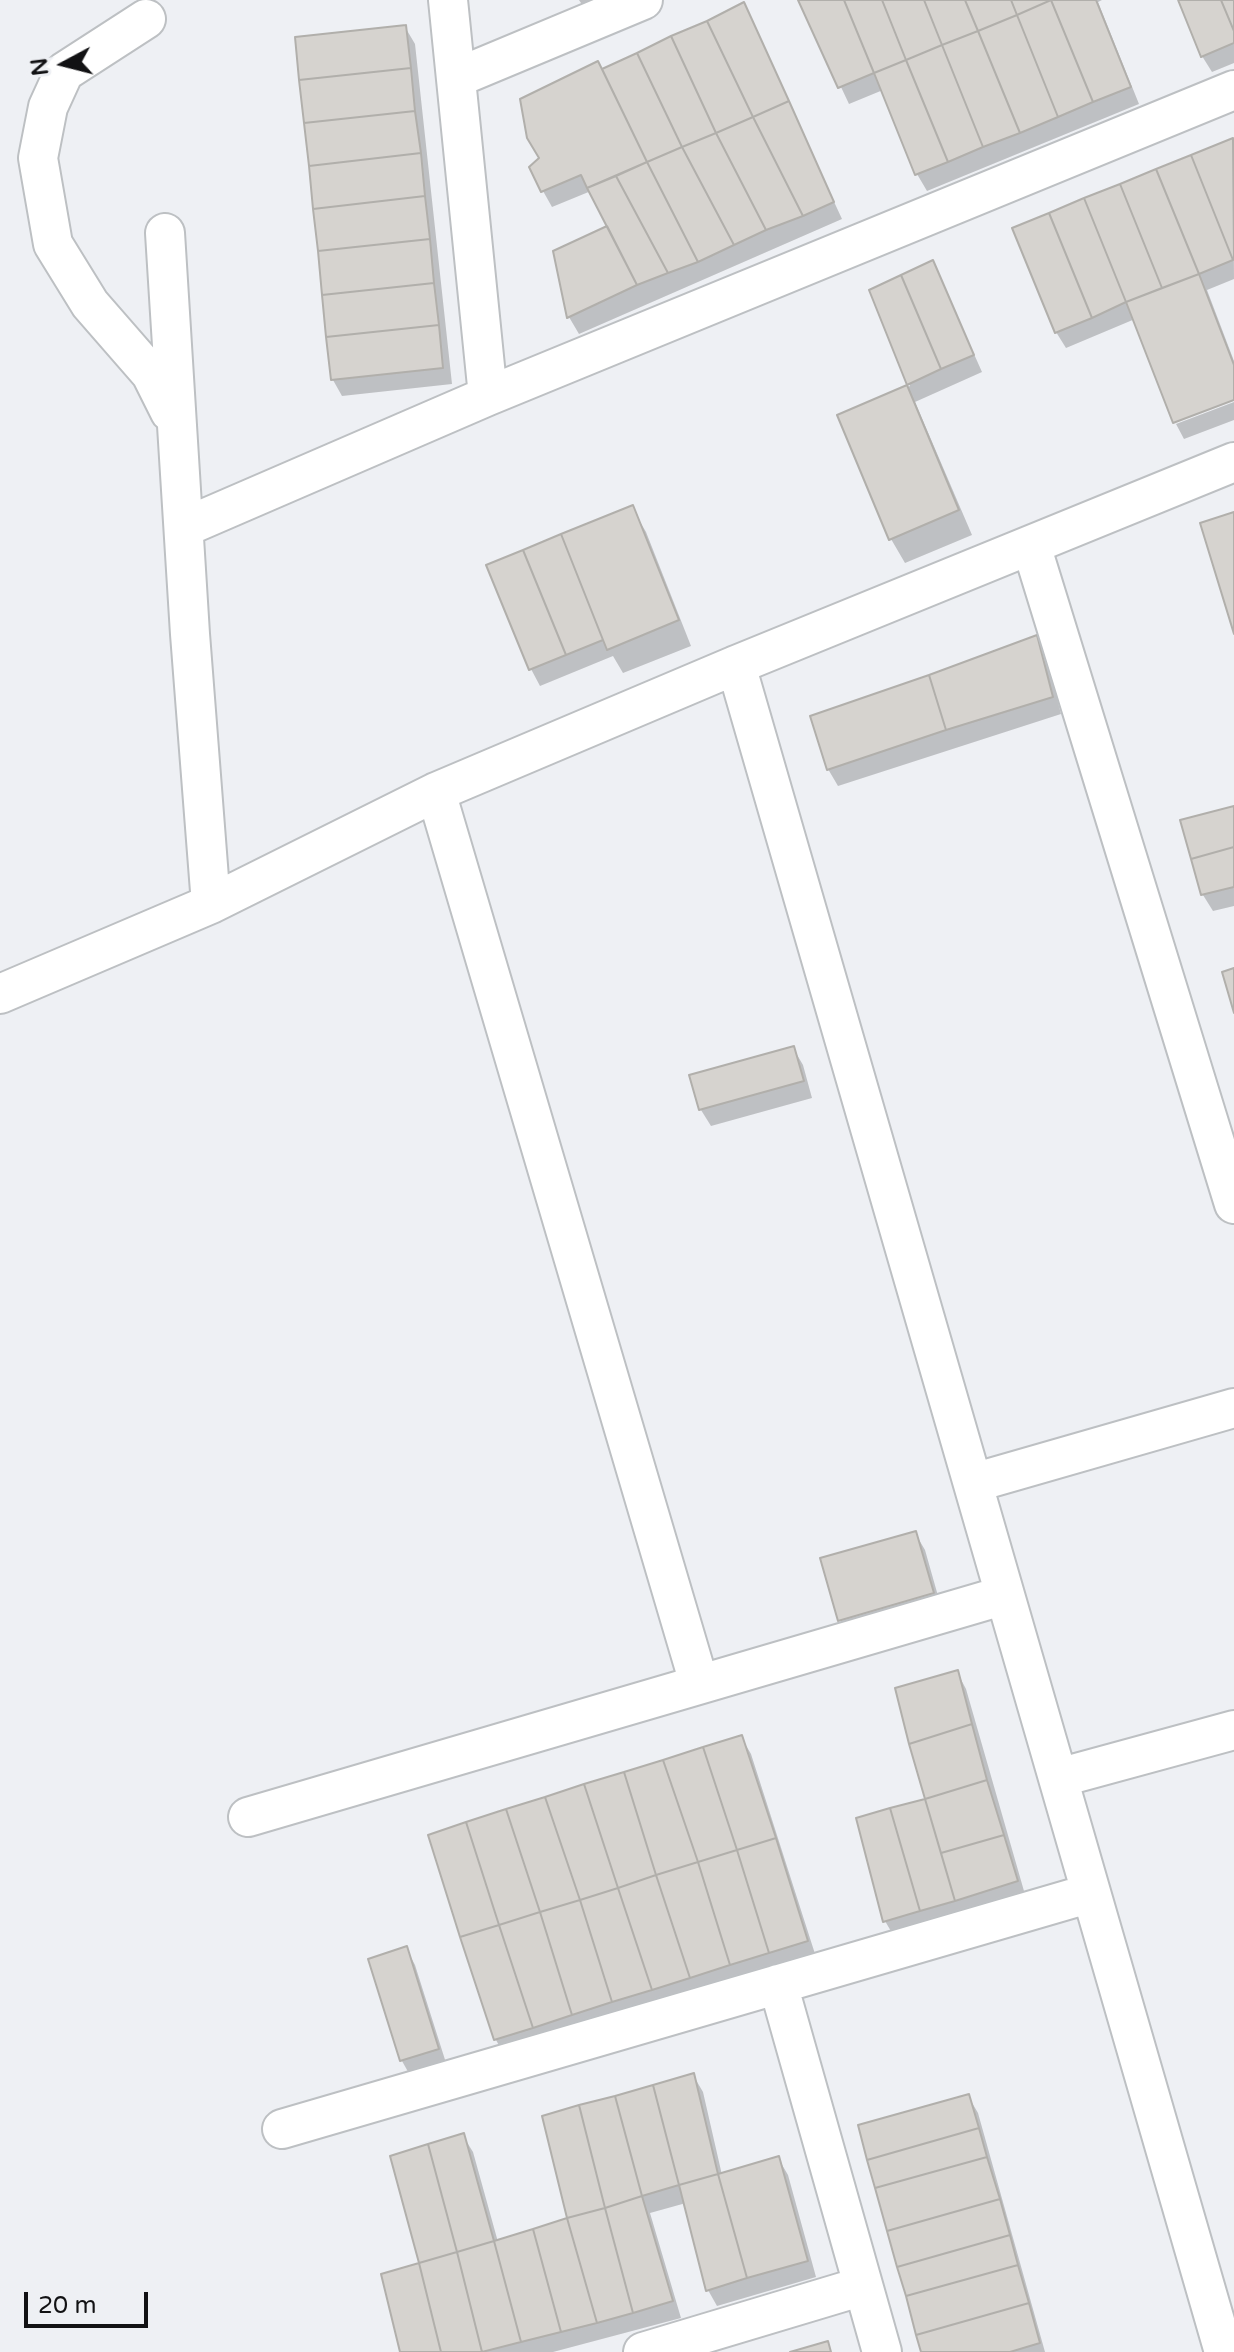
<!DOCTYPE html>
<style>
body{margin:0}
#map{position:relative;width:1234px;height:2352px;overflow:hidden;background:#eef0f4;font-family:"Varela Round",sans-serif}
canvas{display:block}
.north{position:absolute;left:24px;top:24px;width:80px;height:80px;-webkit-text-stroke:6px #eef0f4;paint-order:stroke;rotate:263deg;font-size:22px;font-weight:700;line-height:32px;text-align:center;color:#121214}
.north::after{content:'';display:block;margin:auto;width:28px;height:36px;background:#121214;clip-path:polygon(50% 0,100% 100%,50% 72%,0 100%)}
.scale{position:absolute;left:24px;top:2292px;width:124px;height:36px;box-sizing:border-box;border:4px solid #121214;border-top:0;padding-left:10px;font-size:24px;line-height:28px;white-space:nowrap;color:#121214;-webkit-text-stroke:6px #eef0f4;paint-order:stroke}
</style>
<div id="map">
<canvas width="1234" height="2352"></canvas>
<div class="north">N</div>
<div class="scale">20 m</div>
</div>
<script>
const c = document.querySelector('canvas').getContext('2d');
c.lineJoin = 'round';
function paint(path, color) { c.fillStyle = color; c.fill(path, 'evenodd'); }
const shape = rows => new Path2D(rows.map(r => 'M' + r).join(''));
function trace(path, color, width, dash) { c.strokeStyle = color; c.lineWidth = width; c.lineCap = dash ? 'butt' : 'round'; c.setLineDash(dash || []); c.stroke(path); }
paint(shape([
 [579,0,605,0,585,9],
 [800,0,1102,0,1098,2,1139,104,927,191,917,174,883,90,849,104],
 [1180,0,1234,0,1234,63,1212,72,1202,56],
 [743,5,842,219,579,334,569,317,555,252,609,227,591,191,552,207,543,191,541,159,601,71],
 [405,27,415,44,452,384,342,396,333,380],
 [1233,140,1234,279,1207,290,1234,361,1234,398,1135,319,1066,348,1056,332],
 [933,262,982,372,915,402,972,535,905,563,891,539,840,416,910,386,871,291],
 [1234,402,1234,420,1184,439,1176,424],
 [632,508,646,532,691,646,623,673,613,656,540,686,531,669,488,566],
 [1036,638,1046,654,1061,714,838,786,828,769],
 [1234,808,1234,906,1213,911,1203,895,1183,821],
 [793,1048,803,1065,812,1098,711,1126,701,1110,692,1077],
 [915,1533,925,1550,942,1610,850,1636,840,1620],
 [957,1672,966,1689,1026,1898,895,1938,885,1921,859,1820,928,1801],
 [741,1737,751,1754,816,1957,505,2056,496,2040,430,1836],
 [406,1948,415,1965,447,2066,411,2077,402,2061,371,1960],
 [693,2075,703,2092,722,2175,778,2158,788,2175,816,2277,717,2306,708,2290,686,2203,650,2213,681,2318,553,2352,402,2352,422,2264,463,2136,473,2152,498,2242,570,2220],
 [968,2096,978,2113,1045,2352,924,2352]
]), '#0003');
const building = shape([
 [798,0,844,0,874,73,838,88,798,0],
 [844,0,882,0,906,60,874,73,844,0],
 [882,0,924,0,942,45,906,60,882,0],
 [924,0,965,0,978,31,942,45,924,0],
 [965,0,1011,0,1017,15,978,31,965,0],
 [1011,0,1051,0,1017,15,1011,0],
 [1051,0,1093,102,1058,117,1017,15,1051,0],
 [1051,0,1096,0,1131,87,1093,102,1051,0],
 [1178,0,1221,0,1234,31,1234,43,1201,57,1178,0],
 [1221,0,1234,0,1234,31,1221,0],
 [744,2,789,101,753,117,707,21,744,2],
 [1017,15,1058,117,1020,133,978,31,1017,15],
 [707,21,753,117,716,133,671,36,707,21],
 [406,25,411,68,299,80,295,37,406,25],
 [978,31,1020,133,983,147,942,45,978,31],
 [671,36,716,133,682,147,637,53,671,36],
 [942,45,983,147,948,162,906,60,942,45],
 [637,53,682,147,647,162,602,69,637,53],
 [906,60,948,162,915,175,874,73,906,60],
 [598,61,647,162,587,188,581,175,541,192,529,167,539,158,527,138,520,99,598,61],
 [411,68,415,111,304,123,299,80,411,68],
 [789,101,834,202,803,216,753,117,789,101],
 [415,111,421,153,309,166,304,123,415,111],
 [753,117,803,216,766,230,716,133,753,117],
 [716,133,766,230,734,245,682,147,716,133],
 [1233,138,1234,259,1233,260,1191,155,1233,138],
 [682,147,734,245,698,262,647,162,682,147],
 [421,153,425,196,313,209,309,166,421,153],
 [1191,155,1233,260,1199,274,1156,169,1191,155],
 [647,162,698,262,668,273,616,176,647,162],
 [1156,169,1199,274,1162,288,1120,184,1156,169],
 [616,176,668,273,637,285,587,188,616,176],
 [1120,184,1162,288,1126,302,1084,198,1120,184],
 [425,196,430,239,318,251,313,209,425,196],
 [1084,198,1126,302,1092,318,1049,213,1084,198],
 [1049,213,1092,318,1055,333,1012,228,1049,213],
 [607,226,637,285,567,318,553,251,607,226],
 [430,239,434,283,322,295,318,251,430,239],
 [933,260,974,355,941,369,901,275,933,260],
 [1199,274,1234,365,1234,400,1173,423,1126,302,1199,274],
 [901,275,941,369,907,385,869,290,901,275],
 [434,283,439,325,326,337,322,295,434,283],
 [439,325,443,368,331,380,326,337,439,325],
 [907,385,959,510,889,540,837,415,907,385],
 [633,505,679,620,607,650,561,534,633,505],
 [1234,512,1234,634,1200,523,1234,512],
 [561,534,603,640,566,655,523,550,561,534],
 [523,550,566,655,529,670,486,565,523,550],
 [1037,635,1053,697,946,730,929,675,1037,635],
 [929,675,946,730,827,770,810,716,929,675],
 [1234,806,1234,847,1191,859,1180,820,1234,806],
 [1234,847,1234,887,1201,895,1191,859,1234,847],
 [1234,968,1234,1013,1222,972,1234,968],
 [794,1046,804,1081,699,1110,689,1075,794,1046],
 [916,1531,934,1593,838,1621,820,1558,916,1531],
 [958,1670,972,1724,909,1744,895,1688,958,1670],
 [972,1724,987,1780,925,1799,909,1744,972,1724],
 [742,1735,776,1838,737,1850,703,1747,742,1735],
 [703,1747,737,1850,698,1862,663,1760,703,1747],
 [663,1760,698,1862,656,1875,624,1772,663,1760],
 [624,1772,656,1875,618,1888,584,1784,624,1772],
 [987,1780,1004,1835,941,1853,925,1799,987,1780],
 [584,1784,618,1888,580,1900,545,1797,584,1784],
 [545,1797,580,1900,540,1912,506,1809,545,1797],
 [925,1799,955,1901,920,1911,890,1808,925,1799],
 [890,1808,920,1911,883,1922,856,1818,890,1808],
 [506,1809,540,1912,499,1925,466,1822,506,1809],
 [466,1822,499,1925,460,1937,428,1835,466,1822],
 [1004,1835,1018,1881,955,1901,941,1853,1004,1835],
 [776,1838,808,1941,769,1953,737,1850,776,1838],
 [737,1850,769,1953,730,1965,698,1862,737,1850],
 [698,1862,730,1965,690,1978,656,1875,698,1862],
 [656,1875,690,1978,652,1990,618,1888,656,1875],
 [618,1888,652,1990,612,2002,580,1900,618,1888],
 [580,1900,612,2002,572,2015,540,1912,580,1900],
 [540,1912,572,2015,533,2028,499,1925,540,1912],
 [499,1925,533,2028,494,2040,460,1937,499,1925],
 [407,1946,439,2049,400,2061,368,1959,407,1946],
 [694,2073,718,2174,679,2185,653,2085,694,2073],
 [653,2085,679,2185,642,2196,615,2096,653,2085],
 [969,2094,979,2128,867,2160,858,2125,969,2094],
 [615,2096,642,2196,605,2208,579,2105,615,2096],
 [579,2105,605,2208,567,2218,542,2116,579,2105],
 [979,2128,987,2157,875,2188,867,2160,979,2128],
 [464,2133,494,2241,457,2252,428,2144,464,2133],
 [428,2144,457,2252,419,2263,390,2156,428,2144],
 [779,2156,808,2261,747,2278,718,2174,779,2156],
 [987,2157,1000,2199,887,2231,875,2188,987,2157],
 [718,2174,747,2278,706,2291,679,2185,718,2174],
 [642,2196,673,2301,633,2313,605,2208,642,2196],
 [1000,2199,1010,2235,897,2267,887,2231,1000,2199],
 [605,2208,633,2313,597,2323,567,2218,605,2208],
 [567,2218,597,2323,561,2332,533,2229,567,2218],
 [533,2229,561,2332,521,2342,494,2241,533,2229],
 [1010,2235,1018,2265,906,2296,897,2267,1010,2235],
 [494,2241,521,2342,482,2352,457,2252,494,2241],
 [457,2252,482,2352,441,2352,419,2263,457,2252],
 [419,2263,441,2352,400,2352,381,2274,419,2263],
 [1018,2265,1029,2303,916,2335,906,2296,1018,2265],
 [1029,2303,1040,2343,1010,2352,921,2352,916,2335,1029,2303],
 [828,2341,831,2352,790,2352,828,2341]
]);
paint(building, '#d6d3cf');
trace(building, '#b1afab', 2);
const street = shape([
 [448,0,488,396],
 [146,19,64,72,48,107,38,158,53,244,90,304,151,374,170,412],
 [456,78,643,0],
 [165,233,190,634,211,904],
 [185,527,488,396,1234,90],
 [1031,545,1234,1204],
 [736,665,1224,2352],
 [436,792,699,1683],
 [0,994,211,904,436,792,736,665,1234,462],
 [973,1483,1234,1408],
 [1058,1778,1234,1730],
 [248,1817,1005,1595],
 [778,1984,882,2352],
 [282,2129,1091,1893],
 [643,2352,863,2286]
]);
trace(street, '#bdc0c3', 42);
trace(street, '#fff', 38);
</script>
